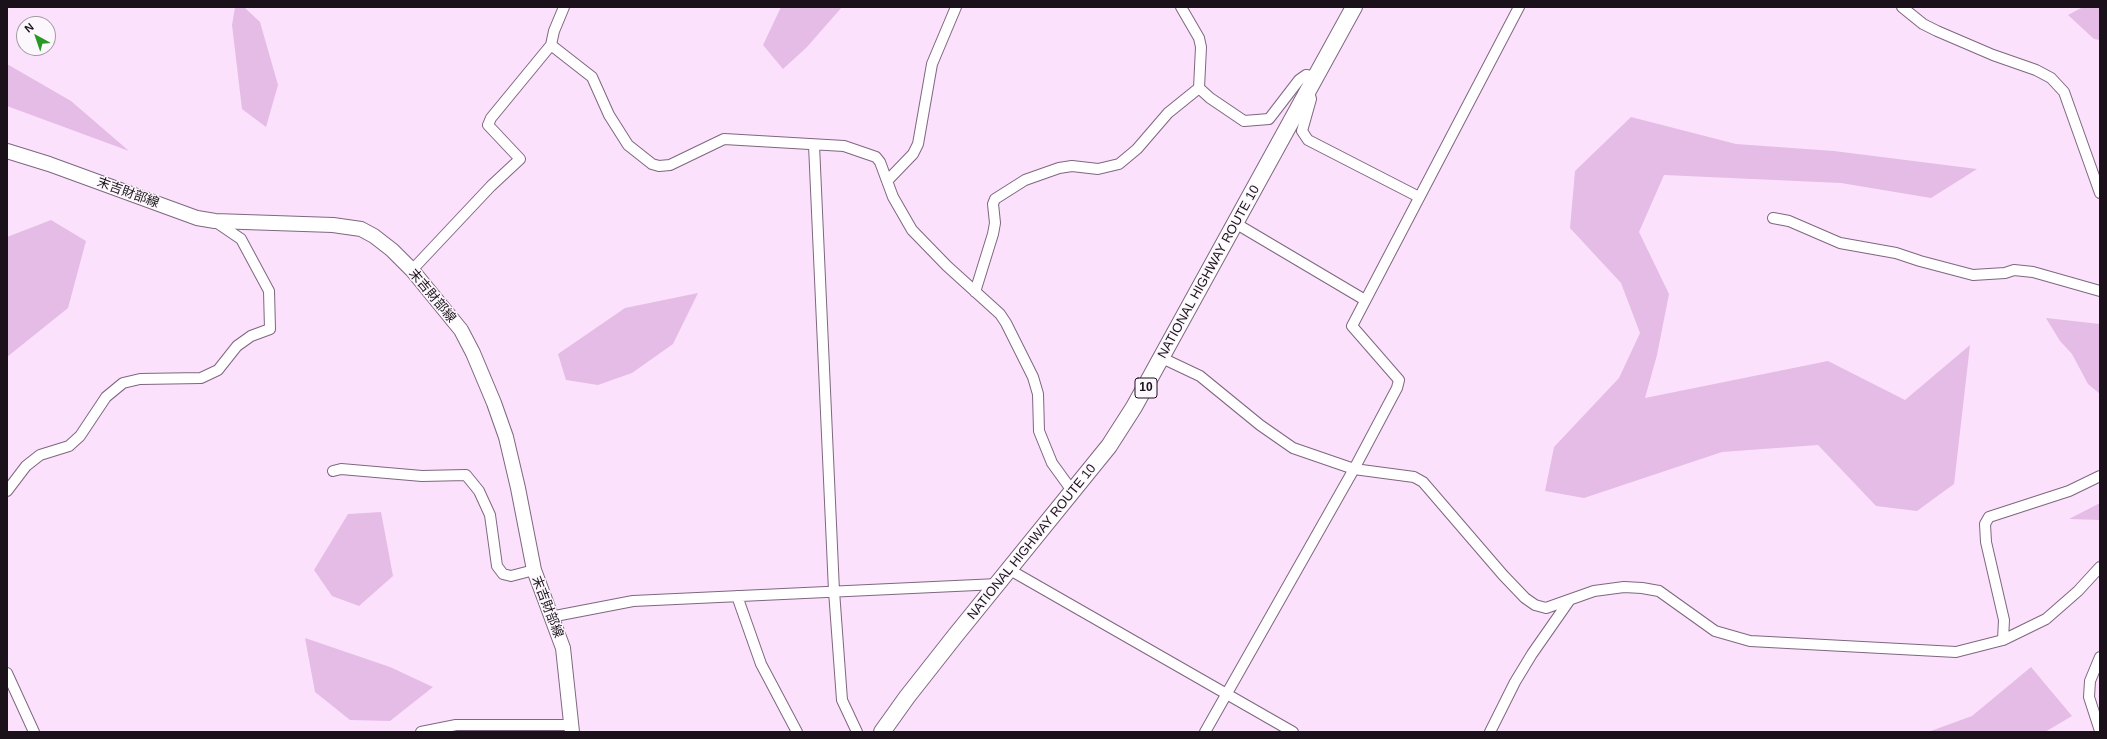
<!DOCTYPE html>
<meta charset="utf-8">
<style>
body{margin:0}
#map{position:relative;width:2107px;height:739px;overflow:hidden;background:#fce1fd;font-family:Arial,sans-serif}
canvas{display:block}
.frame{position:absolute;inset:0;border:8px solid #1a111a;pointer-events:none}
.north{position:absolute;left:16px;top:16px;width:40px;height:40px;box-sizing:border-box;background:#fcf7fc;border:1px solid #a29ba2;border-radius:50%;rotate:320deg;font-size:11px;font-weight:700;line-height:16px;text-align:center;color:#1a111a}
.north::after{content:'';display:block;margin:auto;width:14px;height:18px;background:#289825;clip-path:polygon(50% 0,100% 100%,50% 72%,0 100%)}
</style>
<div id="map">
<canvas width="2107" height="739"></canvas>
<div class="frame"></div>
<div class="north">N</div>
</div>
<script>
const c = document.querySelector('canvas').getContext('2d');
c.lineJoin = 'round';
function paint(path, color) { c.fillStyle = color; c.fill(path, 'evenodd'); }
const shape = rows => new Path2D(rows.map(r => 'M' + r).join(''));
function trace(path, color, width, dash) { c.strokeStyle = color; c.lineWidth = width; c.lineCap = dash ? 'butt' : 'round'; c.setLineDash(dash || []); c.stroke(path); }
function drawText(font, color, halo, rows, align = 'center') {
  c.font = font + ' Arial,"Noto Sans JP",sans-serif'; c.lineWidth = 3; c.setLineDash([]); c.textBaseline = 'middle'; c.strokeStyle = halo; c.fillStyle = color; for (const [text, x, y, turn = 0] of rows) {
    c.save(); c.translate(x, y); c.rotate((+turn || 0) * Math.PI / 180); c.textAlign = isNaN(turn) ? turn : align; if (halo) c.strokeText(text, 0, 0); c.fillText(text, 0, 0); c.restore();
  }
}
paint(shape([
 [235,7,244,7,260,22,278,85,266,127,242,109,232,25],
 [781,7,842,7,807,47,783,69,763,45],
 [2083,7,2100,7,2100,40,2094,39,2068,15],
 [7,64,71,101,129,151,7,106],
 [1631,117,1736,144,1834,151,1977,169,1931,198,1841,183,1664,175,1639,232,1669,294,1657,355,1645,398,1828,361,1905,400,1970,345,1954,484,1917,511,1876,506,1818,445,1722,452,1584,498,1545,491,1554,447,1619,378,1640,333,1621,283,1570,228,1575,171],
 [51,220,86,241,68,308,7,357,7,237],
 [698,293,673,344,632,373,598,385,566,380,558,354,625,308],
 [2046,318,2100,324,2100,394,2088,384,2072,354,2060,341],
 [2100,503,2100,520,2069,519],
 [381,512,393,576,359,606,332,596,314,570,348,514],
 [305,638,390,667,433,687,390,721,350,720,315,692],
 [2031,667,2072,716,2045,732,1928,732,1972,716]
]), '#e4bce6');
const minor = shape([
 [1902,7,1923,24,1937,31,1993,55,2036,70,2051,78,2064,92,2100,193],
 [551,45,592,77,609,115,628,145,652,164,659,166,670,165,724,139,844,146,876,157,880,162,893,197,912,230,947,266,1000,314,1006,323,1033,377,1038,394,1039,431,1052,463,1073,492],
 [1199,88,1210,98,1244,121,1269,119,1299,80,1306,75,1316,77],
 [1309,92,1311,99,1302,131,1308,140,1419,197],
 [814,145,834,591,842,700,857,732],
 [887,181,913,154,918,144,932,64,956,7],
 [1773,218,1789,221,1840,243,1896,253,1920,261,1973,275,2005,273,2014,270,2033,272,2100,291],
 [1235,223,1365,300],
 [412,270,491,186,520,159,488,125,491,118,551,45,554,31,564,7],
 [975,292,993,234,995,223,993,204,995,199,1025,180,1059,168,1072,166,1098,169,1119,164,1137,149,1168,113,1199,88,1201,47,1199,38,1181,7],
 [1162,358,1200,376,1260,425,1293,448,1354,469,1414,477,1423,482,1503,575,1525,598,1535,605,1546,608,1594,591,1624,587,1642,588,1659,591,1715,631,1750,641,1956,652,2003,640,2046,619,2078,591,2100,567],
 [333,471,341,469,422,476,466,475,479,491,490,515,497,566,503,574,511,576,534,570],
 [7,491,26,466,40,455,69,446,80,436,106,397,123,383,140,379,201,378,218,370,237,346,251,336,270,329,269,291,241,239,216,222],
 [1010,570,1293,732],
 [737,596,761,664,797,732],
 [550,617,633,601,998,584],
 [2003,640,2004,620,1986,542,1985,524,1989,517,2069,491,2100,476],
 [2100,657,2090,681,2089,697,2100,731],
 [7,673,34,732],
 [421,732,456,725,571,725],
 [1205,732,1354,469,1397,388,1399,380,1352,326,1519,7],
 [1490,732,1515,682,1532,654,1569,601]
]);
const secondary = shape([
 [7,151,49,164,197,218,215,221,333,225,361,229,374,236,392,250,412,270,461,330,473,353,494,403,506,437,518,488,534,570,563,648,572,732]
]);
const trunk = shape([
 [882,732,907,697,955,636,1109,446,1134,407,1354,7]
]);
trace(minor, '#7e677f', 12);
trace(secondary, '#7e677f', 16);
trace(trunk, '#7e677f', 18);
trace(minor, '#fff', 10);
trace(secondary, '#fff', 14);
trace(trunk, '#fff', 16);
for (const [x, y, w] of [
 [1146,388,22]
]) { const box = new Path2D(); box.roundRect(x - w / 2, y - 10, w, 20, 3); c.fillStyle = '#fcf7fc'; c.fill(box); trace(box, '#1a111a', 1); }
drawText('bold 12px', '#1a111a', null, [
 ["10",1146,388]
]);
drawText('13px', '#1a111a', '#fcf7fc', [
 ["末吉財部線",128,193,20],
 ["NATIONAL HIGHWAY ROUTE 10",1209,272,-61],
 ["末吉財部線",432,296,50],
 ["NATIONAL HIGHWAY ROUTE 10",1032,542,-51],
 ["末吉財部線",547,607,69]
]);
</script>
